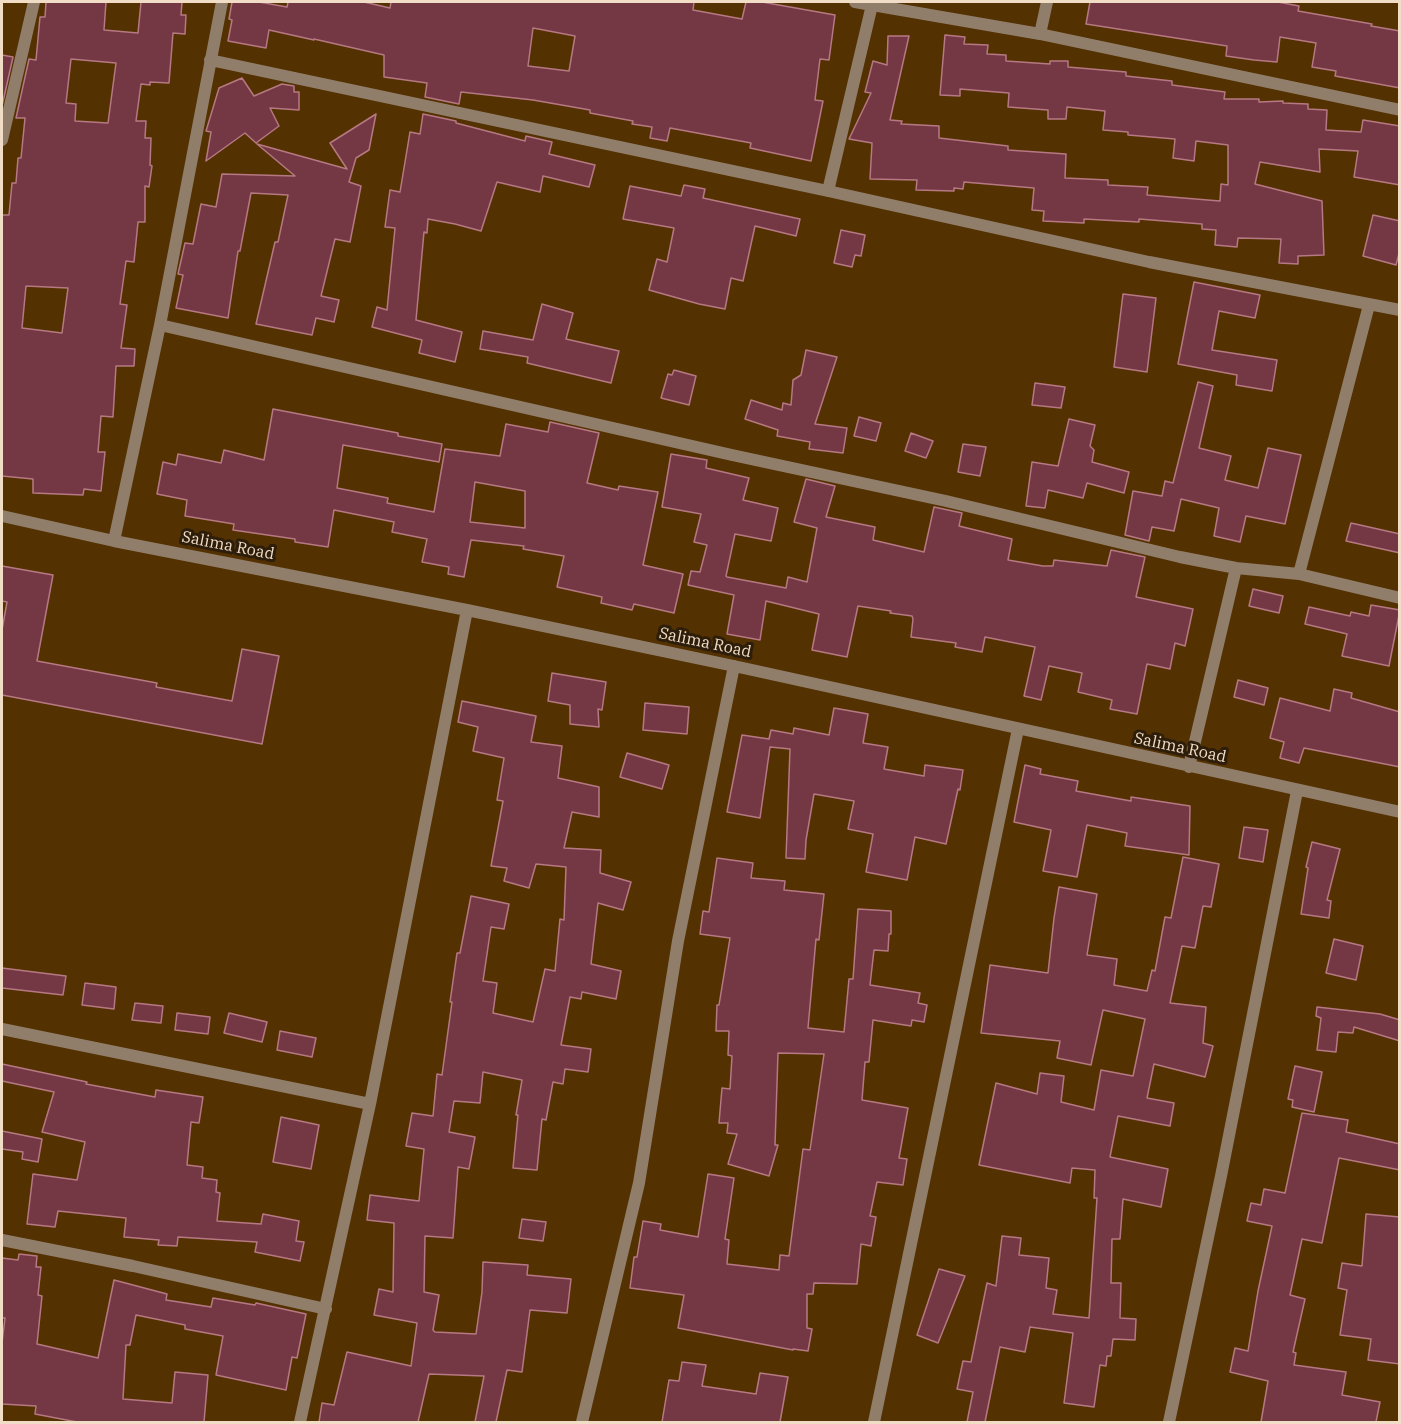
<!DOCTYPE html>
<style>
body{margin:0}
#map{position:relative;width:1401px;height:1424px;overflow:hidden;background:#533100;font-family:"IBM Plex Serif",serif}
canvas{display:block}
.frame{position:absolute;inset:0;border:3px solid #f1dcc5;pointer-events:none}
</style>
<div id="map">
<canvas width="1401" height="1424"></canvas>
<div class="frame"></div>
</div>
<script>
const c = document.querySelector('canvas').getContext('2d');
c.lineJoin = 'round';
function paint(path, color) { c.fillStyle = color; c.fill(path, 'evenodd'); }
const shape = rows => new Path2D(rows.map(r => 'M' + r).join(''));
function trace(path, color, width, dash) { c.strokeStyle = color; c.lineWidth = width; c.lineCap = dash ? 'butt' : 'round'; c.setLineDash(dash || []); c.stroke(path); }
function drawText(font, color, halo, rows, align = 'center') {
  c.font = font + ' "IBM Plex Serif",serif'; c.lineWidth = 6; c.setLineDash([]); c.textBaseline = 'middle'; c.strokeStyle = halo; c.fillStyle = color; for (const [text, x, y, turn = 0] of rows) {
    c.save(); c.translate(x, y); c.rotate((+turn || 0) * Math.PI / 180); c.textAlign = isNaN(turn) ? turn : align; if (halo) c.strokeText(text, 0, 0); c.fillText(text, 0, 0); c.restore();
  }
}
const building = shape([
 [46,2,106,2,104,30,138,33,141,2,182,2,181,15,186,15,185,34,173,33,169,83,150,82,150,85,141,84,136,121,146,121,145,138,151,138,150,165,152,166,149,187,145,186,145,222,138,222,134,262,126,261,120,304,127,305,121,348,135,349,134,366,116,366,113,417,101,416,98,452,105,452,101,491,84,489,83,495,33,493,33,479,2,476,2,215,9,215,12,183,16,183,18,158,21,158,25,118,16,118,29,59,36,60,40,17,45,17,46,2],
 [71,59,116,63,108,123,75,121,76,104,66,103,71,59],
 [26,286,68,288,62,333,22,328,26,286],
 [232,2,259,2,287,7,288,2,364,2,390,8,391,2,694,2,693,10,742,19,746,2,762,2,835,15,829,60,820,59,815,100,823,101,811,161,750,148,751,143,670,128,667,141,650,138,652,127,632,124,633,121,590,113,590,110,533,100,461,92,459,104,425,97,427,83,384,77,384,55,314,39,314,40,269,30,266,48,228,41,232,20,229,19,232,2],
 [533,28,575,36,569,71,528,66,533,28],
 [1090,2,1278,2,1299,6,1298,11,1372,24,1371,26,1400,31,1400,88,1335,76,1336,71,1312,67,1316,43,1280,37,1277,62,1254,60,1226,56,1227,46,1086,24,1090,2],
 [945,35,965,37,964,44,988,45,987,54,1006,55,1006,61,1050,64,1050,61,1068,61,1068,67,1126,72,1126,76,1172,81,1172,85,1225,92,1224,99,1259,99,1259,102,1283,101,1283,103,1308,104,1308,109,1327,110,1326,130,1361,132,1363,120,1400,126,1400,185,1354,177,1358,151,1319,149,1320,172,1260,162,1255,184,1322,201,1324,255,1298,256,1298,264,1279,263,1281,239,1238,238,1237,247,1215,245,1216,230,1202,229,1202,224,1139,219,1139,222,1084,219,1084,223,1043,221,1044,211,1032,210,1034,188,964,182,963,189,954,188,954,191,916,190,917,180,870,179,872,143,849,139,871,93,865,92,873,61,887,65,888,36,909,36,890,120,902,121,901,124,939,126,939,138,1008,146,1008,150,1066,154,1065,178,1108,180,1108,185,1148,187,1147,195,1220,201,1221,184,1228,185,1228,145,1196,141,1194,161,1173,158,1175,139,1128,135,1128,132,1103,130,1105,111,1067,107,1066,119,1048,119,1048,110,1008,107,1009,93,960,89,960,96,940,95,945,35],
 [2,55,13,57,2,106,2,55],
 [242,78,254,96,282,84,294,86,294,92,299,92,299,110,270,108,279,126,256,143,245,133,206,161,211,132,206,131,219,88,242,78],
 [376,114,369,150,356,158,349,182,361,186,350,242,335,239,321,296,339,300,334,322,316,318,312,335,256,324,275,242,278,242,288,195,251,193,240,251,238,251,228,318,176,308,183,275,178,274,185,243,193,244,201,204,216,207,222,174,295,176,257,144,347,169,330,143,376,114],
 [423,114,456,121,456,123,525,141,526,136,552,142,549,154,595,165,589,187,543,176,540,192,497,182,481,231,455,224,428,219,427,233,424,232,416,320,462,332,455,362,419,353,422,340,372,327,377,307,387,310,395,228,385,227,390,190,400,192,410,132,420,134,423,114],
 [684,185,705,189,703,198,800,219,796,236,755,226,743,281,731,278,725,309,699,304,649,290,657,259,667,262,674,228,623,219,630,186,681,196,684,185],
 [1373,215,1400,221,1400,250,1396,265,1363,256,1373,215],
 [841,230,865,235,861,256,855,255,852,267,834,263,841,230],
 [1194,282,1260,295,1255,318,1219,311,1212,350,1277,360,1272,391,1236,385,1237,375,1178,364,1194,282],
 [1123,294,1156,298,1147,372,1114,367,1123,294],
 [542,304,573,313,566,339,619,351,611,383,527,363,528,357,480,349,483,331,533,340,542,304],
 [806,350,837,357,815,424,847,428,843,453,809,449,810,442,777,436,778,430,745,419,751,400,782,410,783,403,791,405,793,380,801,375,806,350],
 [674,370,696,376,689,405,661,398,668,374,672,375,674,370],
 [1198,382,1213,386,1199,448,1231,456,1225,480,1258,488,1268,448,1301,455,1285,524,1246,516,1240,542,1214,536,1219,508,1181,499,1174,531,1152,527,1149,541,1125,535,1133,491,1162,496,1165,481,1173,483,1198,382],
 [1035,383,1065,387,1061,408,1032,405,1035,383],
 [273,409,398,433,398,436,442,444,439,462,343,445,337,488,388,498,387,503,434,512,445,449,500,456,506,424,548,432,550,422,599,433,587,483,618,490,619,486,658,492,643,565,683,574,674,613,634,604,632,610,601,603,602,597,557,587,564,556,523,549,524,546,471,540,464,577,448,574,449,567,422,562,427,539,392,532,394,522,334,510,328,547,295,542,295,539,233,530,234,524,185,516,187,500,157,494,163,462,176,465,178,454,221,463,224,450,264,460,273,409],
 [475,482,525,491,525,528,470,522,475,482],
 [859,417,881,423,876,441,854,436,859,417],
 [1069,419,1095,425,1090,446,1094,450,1092,462,1129,472,1124,493,1087,483,1083,498,1048,490,1045,508,1026,506,1032,462,1058,466,1069,419],
 [911,433,933,441,926,458,905,451,911,433],
 [963,444,986,447,980,476,958,472,963,444],
 [671,454,707,460,706,468,749,478,743,500,778,508,771,541,735,534,726,576,727,577,786,588,788,577,807,582,817,528,794,522,806,479,835,486,826,517,875,527,873,540,924,552,934,507,962,513,959,526,1012,539,1008,560,1043,566,1053,566,1054,560,1107,566,1111,550,1145,557,1136,597,1193,609,1185,646,1175,643,1170,669,1147,664,1137,714,1110,709,1112,700,1078,692,1082,673,1049,666,1041,700,1024,696,1035,647,985,637,982,652,955,647,956,643,911,637,913,619,912,616,890,613,891,611,858,606,847,657,812,650,819,614,766,601,760,640,727,634,734,595,688,585,691,571,700,572,707,545,694,542,701,514,662,507,671,454],
 [1351,523,1400,534,1400,553,1346,541,1351,523],
 [2,566,53,575,37,661,157,683,156,687,232,701,242,649,279,656,262,744,2,695,2,630,7,602,2,601,2,566],
 [1253,589,1283,596,1279,613,1249,606,1253,589],
 [1371,605,1400,610,1389,666,1342,656,1347,634,1305,624,1309,607,1350,616,1351,612,1369,616,1371,605],
 [552,673,606,682,602,710,598,709,599,727,570,724,570,705,548,701,552,673],
 [1238,680,1268,688,1264,705,1234,697,1238,680],
 [1334,689,1352,693,1351,698,1400,712,1400,767,1304,748,1299,763,1280,758,1284,742,1270,738,1280,698,1330,711,1334,689],
 [462,701,536,716,531,742,562,746,558,778,599,787,599,817,572,812,564,848,601,850,600,873,631,882,623,910,598,903,591,964,621,971,616,999,582,992,581,999,570,997,561,1045,591,1049,588,1072,565,1069,563,1084,553,1082,546,1120,542,1119,537,1170,513,1168,518,1115,516,1115,522,1080,483,1072,480,1103,454,1101,449,1132,475,1137,469,1169,458,1167,453,1238,425,1236,424,1292,439,1295,433,1330,435,1332,476,1334,482,1292,483,1262,528,1265,527,1275,571,1279,567,1313,530,1310,522,1372,507,1370,496,1422,475,1422,484,1376,429,1374,418,1422,319,1422,322,1403,334,1405,347,1352,411,1366,417,1323,374,1315,379,1289,393,1292,394,1223,367,1220,370,1195,419,1201,424,1149,406,1146,412,1113,433,1116,437,1074,442,1075,452,1002,450,1002,457,953,460,953,471,896,509,904,504,929,491,927,483,981,497,983,493,1013,533,1022,545,969,555,971,560,919,564,920,566,867,536,864,529,888,504,881,507,868,491,866,503,801,497,800,504,758,473,751,478,727,458,722,462,701],
 [645,703,689,707,687,734,643,730,645,703],
 [834,708,868,714,863,743,888,747,884,769,924,776,925,765,963,770,960,790,958,789,946,844,915,837,907,880,866,872,873,834,848,829,854,801,814,794,806,840,805,859,786,858,790,749,770,747,760,818,727,812,742,735,769,739,771,730,793,734,794,728,829,735,834,708],
 [627,753,669,765,662,789,620,777,627,753],
 [1025,765,1041,769,1040,774,1078,781,1076,791,1131,801,1131,797,1190,806,1189,855,1125,846,1127,833,1087,825,1077,877,1043,871,1051,830,1014,822,1025,765],
 [1244,827,1268,830,1263,862,1239,858,1244,827],
 [1312,842,1340,849,1327,900,1331,901,1329,918,1301,914,1308,868,1306,867,1312,842],
 [1183,857,1219,864,1211,907,1203,906,1195,948,1182,946,1170,1003,1206,1007,1203,1043,1213,1046,1205,1077,1154,1064,1147,1098,1174,1103,1170,1126,1118,1116,1110,1157,1168,1169,1161,1207,1123,1199,1120,1239,1112,1239,1111,1283,1121,1283,1120,1318,1136,1319,1135,1340,1113,1339,1111,1356,1107,1356,1106,1366,1100,1365,1094,1407,1064,1403,1073,1333,1030,1327,1025,1352,1000,1347,985,1422,967,1422,973,1392,957,1389,963,1361,971,1362,987,1283,996,1286,1002,1236,1021,1238,1019,1255,1049,1258,1046,1288,1057,1290,1053,1314,1089,1318,1097,1198,1094,1198,1095,1170,1072,1168,1070,1183,979,1165,996,1083,1037,1094,1040,1073,1064,1076,1061,1102,1094,1110,1101,1070,1133,1076,1145,1019,1103,1010,1091,1065,1057,1058,1060,1041,981,1033,990,965,1048,973,1054,918,1059,887,1097,894,1087,955,1117,959,1114,985,1147,991,1152,970,1155,971,1165,917,1171,918,1183,857],
 [717,858,753,863,751,878,785,881,784,890,824,894,819,940,816,939,808,1028,844,1032,849,979,853,979,858,909,891,911,891,934,889,934,888,951,874,950,870,985,920,993,918,1003,927,1005,924,1022,912,1020,911,1026,873,1020,869,1062,865,1062,862,1100,908,1108,899,1158,907,1159,903,1185,877,1182,870,1216,876,1217,871,1246,861,1244,857,1284,814,1283,813,1294,807,1294,807,1328,812,1329,808,1351,793,1349,793,1350,678,1328,684,1295,630,1288,634,1257,637,1257,643,1221,661,1224,660,1230,698,1237,708,1174,734,1178,725,1239,729,1240,727,1264,779,1270,780,1255,789,1256,803,1149,810,1150,824,1054,778,1053,775,1145,778,1145,769,1176,728,1164,737,1134,727,1133,728,1123,719,1123,722,1088,730,1089,732,1056,728,1055,729,1031,716,1031,717,1005,719,1005,730,938,700,934,703,911,709,912,717,858],
 [1334,939,1363,946,1356,980,1326,973,1334,939],
 [2,968,66,976,63,995,2,988,2,968],
 [85,983,116,987,114,1009,82,1005,85,983],
 [135,1003,163,1006,161,1023,132,1020,135,1003],
 [1317,1007,1380,1014,1400,1020,1400,1041,1354,1027,1353,1033,1338,1032,1336,1052,1317,1050,1321,1018,1316,1016,1317,1007],
 [177,1013,210,1017,208,1034,175,1030,177,1013],
 [229,1013,267,1022,262,1042,224,1033,229,1013],
 [280,1031,316,1038,312,1057,277,1050,280,1031],
 [2,1064,87,1082,86,1084,155,1097,156,1090,203,1097,199,1123,191,1122,187,1165,203,1167,202,1178,217,1180,216,1192,220,1193,217,1221,261,1224,263,1214,299,1221,296,1241,304,1242,300,1261,255,1252,257,1242,178,1237,177,1246,158,1245,159,1240,124,1237,126,1218,58,1211,55,1227,27,1224,33,1174,77,1180,85,1142,42,1132,54,1092,2,1081,2,1064],
 [1295,1066,1322,1072,1314,1112,1292,1107,1293,1100,1288,1099,1295,1066],
 [1302,1113,1348,1120,1346,1132,1400,1144,1400,1170,1339,1158,1322,1243,1302,1239,1290,1295,1305,1299,1293,1352,1296,1353,1294,1365,1346,1372,1342,1395,1380,1402,1376,1422,1261,1422,1268,1381,1230,1372,1235,1348,1248,1351,1258,1291,1272,1226,1247,1221,1251,1203,1261,1205,1264,1189,1285,1193,1302,1113],
 [281,1117,319,1125,311,1169,273,1162,281,1117],
 [2,1131,42,1139,38,1162,22,1159,23,1152,2,1149,2,1131],
 [1366,1214,1400,1217,1400,1364,1368,1360,1371,1339,1340,1335,1347,1290,1338,1288,1342,1263,1362,1266,1366,1214],
 [522,1219,546,1222,543,1241,519,1238,522,1219],
 [19,1254,37,1256,36,1267,41,1267,38,1295,42,1296,37,1344,98,1358,114,1280,167,1294,166,1300,211,1307,213,1298,255,1305,256,1303,306,1314,297,1358,292,1357,286,1390,216,1375,223,1336,185,1329,185,1325,136,1315,130,1345,126,1345,123,1399,172,1403,175,1372,208,1375,204,1422,77,1422,35,1414,36,1406,2,1404,2,1343,5,1318,2,1318,2,1258,18,1260,19,1254],
 [939,1269,965,1276,938,1343,917,1335,939,1269],
 [682,1362,706,1365,702,1386,756,1394,760,1373,788,1377,780,1422,662,1422,669,1380,679,1381,682,1362]
]);
paint(building, '#743844');
trace(building, '#b67983', 1.5);
trace(shape([
 [855,2,1040,34,1400,110],
 [1040,34,1047,2],
 [210,60,828,191,1149,262,1400,310],
 [2,140,34,2],
 [828,191,872,5],
 [160,325,732,455,946,501,1180,557,1236,568,1299,574,1400,598],
 [2,516,114,541,467,610,734,666,1400,812],
 [114,541,160,325,222,2],
 [1299,574,1369,305],
 [1189,767,1236,568],
 [2,1029,370,1104],
 [2,1240,133,1266,326,1309],
 [300,1422,370,1104,467,610],
 [582,1422,639,1183,678,941,734,666],
 [874,1422,1018,729],
 [1169,1422,1221,1176,1297,791]
]), '#917e6a', 12);
drawText('16px', '#f1dcc5', '#2d1d0b', [
 ["Salima Road",228,546,11],
 ["Salima Road",705,643,12],
 ["Salima Road",1180,748,12]
]);
</script>
